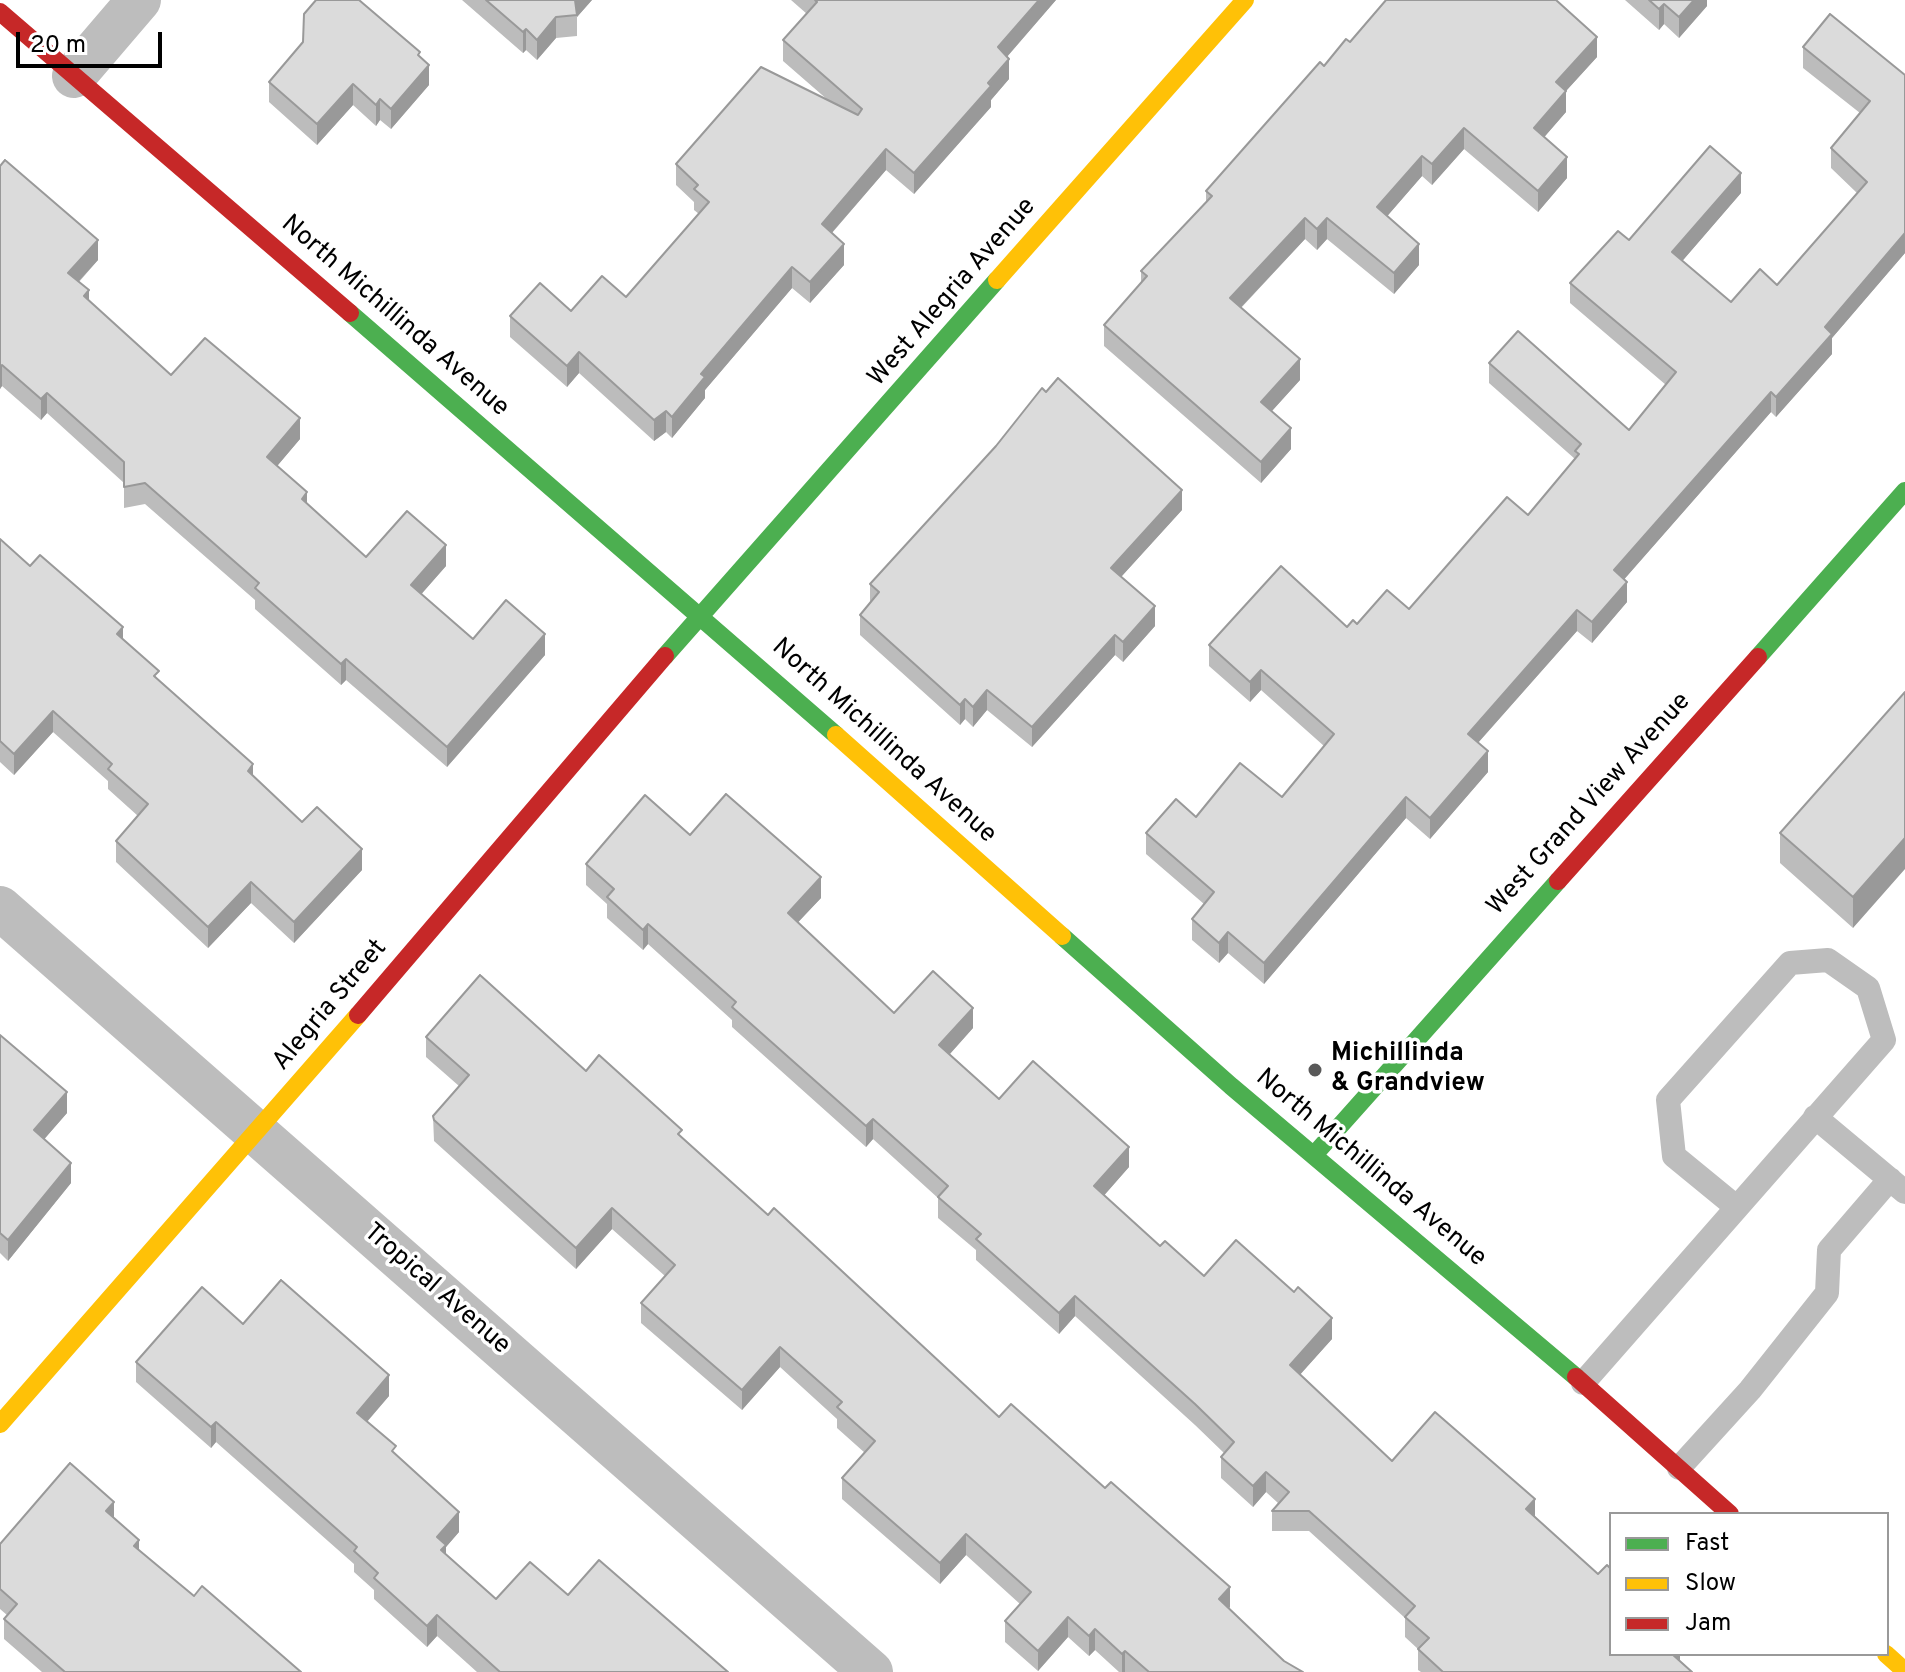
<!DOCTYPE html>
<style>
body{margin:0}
#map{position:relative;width:1905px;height:1672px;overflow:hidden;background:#fff;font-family:Overpass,sans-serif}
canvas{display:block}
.legend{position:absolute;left:1609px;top:1512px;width:280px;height:144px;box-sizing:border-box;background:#fff;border:2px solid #999;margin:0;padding:10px 14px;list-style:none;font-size:24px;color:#000}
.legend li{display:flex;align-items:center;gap:16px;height:40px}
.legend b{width:40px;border:2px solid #999}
.scale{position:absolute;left:16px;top:32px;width:146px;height:36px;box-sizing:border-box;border:4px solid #000;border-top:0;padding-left:10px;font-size:24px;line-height:28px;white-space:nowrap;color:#000;-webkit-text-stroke:6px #fff;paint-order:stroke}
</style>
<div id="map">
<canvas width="1905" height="1672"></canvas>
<ul class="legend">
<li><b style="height:10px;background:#4caf50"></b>Fast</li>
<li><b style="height:10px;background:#ffc107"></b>Slow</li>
<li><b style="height:10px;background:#c62828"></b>Jam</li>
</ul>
<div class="scale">20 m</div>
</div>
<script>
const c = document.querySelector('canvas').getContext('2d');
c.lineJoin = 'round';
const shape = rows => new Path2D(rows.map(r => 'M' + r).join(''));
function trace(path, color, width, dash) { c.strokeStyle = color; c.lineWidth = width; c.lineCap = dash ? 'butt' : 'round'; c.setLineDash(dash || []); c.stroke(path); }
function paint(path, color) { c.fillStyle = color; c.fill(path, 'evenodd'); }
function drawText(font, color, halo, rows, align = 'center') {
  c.font = font + ' Overpass,sans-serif'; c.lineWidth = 7; c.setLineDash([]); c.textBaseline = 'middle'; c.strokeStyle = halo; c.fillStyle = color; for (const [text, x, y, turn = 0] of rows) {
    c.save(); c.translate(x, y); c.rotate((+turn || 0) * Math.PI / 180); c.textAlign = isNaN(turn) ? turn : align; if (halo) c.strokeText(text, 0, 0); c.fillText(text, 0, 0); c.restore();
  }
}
trace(shape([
 [1815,1117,1905,1192],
 [1583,1383,1884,1040,1868,988,1828,960,1790,963,1668,1100,1674,1156,1735,1206],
 [1679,1468,1750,1390,1827,1293,1829,1250,1890,1179]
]), '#bdbdbd', 24);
trace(shape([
 [74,76,139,0],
 [0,908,871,1672]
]), '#bdbdbd', 44);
trace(shape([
 [350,313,836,735],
 [665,656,997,280],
 [1758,657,1905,491],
 [1062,936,1231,1086,1576,1377],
 [1314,1155,1558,881]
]), '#4caf50', 18);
trace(shape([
 [997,280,1245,0],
 [836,735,1062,936],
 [0,1424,358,1015],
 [1886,1654,1905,1671]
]), '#ffc107', 18);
trace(shape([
 [0,12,350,313],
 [1558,881,1758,657],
 [358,1015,665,656],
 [1576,1377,1730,1514]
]), '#c62828', 18);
paint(shape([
 [462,0,592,0,577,17,577,36,556,38,537,60,526,50,523,53],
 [791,0,1056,0,1007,57,1009,79,991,100,991,107,914,194,886,170,832,233,844,265,810,303,792,288,705,390,705,398,672,438,666,432,654,441,579,373,567,387,510,337,510,316,571,311,626,297,699,214,694,210,694,202,676,185,676,164,829,101,783,61,783,40,807,14],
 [1625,0,1707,0,1707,6,1679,38,1664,24,1659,30],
 [1350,42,1597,57,1566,91,1566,112,1544,137,1567,178,1538,212,1464,149,1432,185,1422,176,1387,216,1419,265,1394,294,1327,239,1317,250,1305,239,1241,308,1300,380,1272,411,1291,449,1261,483,1104,346,1104,325,1141,283,1141,271,1206,202,1206,191,1324,66],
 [1803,47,1905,75,1905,253,1832,338,1832,354,1776,417,1771,412,1624,579,1627,602,1592,643,1577,631,1478,743,1488,772,1430,839,1406,818,1264,984,1228,953,1219,963,1192,940,1192,919,1204,904,1146,854,1146,833,1196,817,1282,797,1324,746,1261,690,1250,702,1209,666,1209,645,1347,627,1409,609,1528,515,1575,459,1489,383,1489,363,1629,430,1666,385,1570,303,1570,283,1629,240,1741,193,1682,261,1731,302,1777,285,1857,193,1831,168,1831,148,1860,113,1803,68],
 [420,56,429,85,391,129,380,120,376,126,353,105,317,145,269,102,269,82],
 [0,166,98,260,79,282,89,301,171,375,300,439,277,466,307,504,366,557,446,566,421,594,473,639,545,655,447,767,346,680,341,685,255,609,255,600,145,504,124,508,124,483,47,413,41,420,2,386,0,389],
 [1182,510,1121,577,1155,626,1123,662,1115,655,1032,747,987,710,973,727,965,719,960,725,860,635,860,615,870,603,870,584],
 [0,539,30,566,123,639,159,680,253,776,302,822,362,870,294,943,251,903,208,948,116,862,116,841,138,816,108,789,108,781,53,732,14,775,0,762],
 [1905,692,1853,928,1780,863,1780,833],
 [690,835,821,898,798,922,894,1013,973,1028,950,1054,999,1099,1129,1167,1104,1195,1160,1246,1204,1276,1332,1339,1300,1374,1392,1461,1535,1518,1611,1654,1680,1654,1680,1661,1692,1672,1421,1672,1418,1670,1418,1649,1405,1637,1405,1618,1309,1531,1272,1531,1272,1511,1278,1503,1266,1492,1253,1507,1221,1478,1221,1457,1224,1453,1195,1425,1075,1316,1059,1334,976,1260,976,1250,938,1218,938,1198,873,1139,866,1147,732,1027,732,1020,648,944,643,950,607,918,607,904,586,885,586,864],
 [0,1035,67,1113,44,1139,71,1183,8,1261,0,1253],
 [426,1037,586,1071,682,1138,768,1215,999,1417,1230,1607,1229,1608,1284,1661,1303,1672,1119,1672,1095,1650,1089,1656,1068,1637,1038,1671,1005,1642,1005,1621,1020,1604,966,1555,940,1584,842,1499,842,1478,865,1453,837,1428,837,1419,780,1367,742,1410,641,1323,641,1303,665,1276,612,1229,576,1269,434,1141,433,1116,459,1086,426,1057],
 [243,1324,389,1396,367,1422,396,1455,459,1532,446,1547,446,1554,496,1599,568,1595,728,1672,477,1672,437,1636,427,1647,374,1599,374,1590,354,1572,354,1564,216,1442,211,1448,136,1382,136,1362],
 [114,1518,139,1551,194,1596,301,1672,42,1672,4,1639,4,1619,7,1615,0,1609,0,1544]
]), '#bcbcbc');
paint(shape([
 [575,0,592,0,577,17,577,15],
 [1039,0,1056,0,998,67,998,47],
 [1694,0,1707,0,1707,6,1679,38,1679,17],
 [1664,4,1664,24,1659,30,1659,9],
 [556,17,556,38,537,60,537,40],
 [526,29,526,50,523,53,523,32],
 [1597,37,1597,57,1566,91,1566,112,1534,149,1534,128,1556,82],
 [1009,59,1009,79,991,100,991,107,914,194,914,173],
 [429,65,429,85,391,129,391,109],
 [353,84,353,105,317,145,317,124],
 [380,99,380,120,376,126,376,105],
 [1464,128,1464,149,1432,185,1432,164],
 [886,149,886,170,822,244,822,224],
 [1422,156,1422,176,1377,228,1377,207],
 [1567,157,1567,178,1538,212,1538,191],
 [1741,173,1741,193,1672,273,1672,252],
 [1305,218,1305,239,1230,319,1230,298],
 [1327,218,1327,239,1317,250,1317,229],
 [1905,233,1905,253,1832,338,1832,354,1776,417,1776,397,1825,327],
 [98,240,98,260,68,293,68,273],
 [844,244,844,265,810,303,810,282],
 [1419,244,1419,265,1394,294,1394,273],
 [792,267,792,288,705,390,705,398,672,438,672,417,701,374],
 [89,290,89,311,84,296],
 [579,352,579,373,567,387,567,366],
 [1300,359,1300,380,1261,423,1261,402],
 [2,365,2,386,0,389,0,368],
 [1771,392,1771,412,1614,591,1614,570],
 [47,393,47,413,41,420,41,399],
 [666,411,666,432,654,441,654,420],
 [300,418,300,439,267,478,267,457],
 [1291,428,1291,449,1261,483,1261,462],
 [1182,490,1182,510,1111,588,1111,568],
 [307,492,307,513,302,499],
 [446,545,446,566,411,606,411,585],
 [1627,582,1627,602,1592,643,1592,622],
 [1155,606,1155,626,1123,662,1123,642],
 [1577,610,1577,631,1468,754,1468,734],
 [123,627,123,648,117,634],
 [545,634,545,655,447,767,447,747],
 [1115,635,1115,655,1032,747,1032,727],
 [346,659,346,680,341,685,341,664],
 [1261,670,1261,690,1250,702,1250,682],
 [987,690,987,710,973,727,973,707],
 [965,699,965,719,960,725,960,705],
 [53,711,53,732,14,775,14,754],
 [1488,751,1488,772,1430,839,1430,818],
 [253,764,253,785,248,771],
 [1406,797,1406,818,1264,984,1264,963],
 [1905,838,1905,869,1853,928,1853,897],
 [362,849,362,870,294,943,294,922],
 [821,877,821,898,788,933,788,913],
 [251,882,251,903,208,948,208,927],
 [648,924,648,944,643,950,643,930],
 [1228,932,1228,953,1219,963,1219,943],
 [973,1008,973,1028,939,1066,939,1045],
 [67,1092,67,1113,34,1151,34,1130],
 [873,1119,873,1139,866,1147,866,1126],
 [1129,1147,1129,1167,1094,1207,1094,1186],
 [71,1163,71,1183,8,1261,8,1240],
 [612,1208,612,1229,576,1269,576,1248],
 [1075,1296,1075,1316,1059,1334,1059,1313],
 [1332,1318,1332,1339,1290,1386,1290,1365],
 [780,1347,780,1367,742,1410,742,1390],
 [389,1375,389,1396,357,1433,357,1413],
 [216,1422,216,1442,211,1448,211,1427],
 [1266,1472,1266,1492,1253,1507,1253,1486],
 [1535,1499,1535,1519,1526,1509],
 [114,1502,114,1523,106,1511],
 [459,1512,459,1532,446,1547,446,1565,437,1537],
 [966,1534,966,1555,940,1584,940,1563],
 [139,1540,139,1561,134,1546],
 [1230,1587,1230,1607,1219,1620,1219,1599],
 [437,1615,437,1636,427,1647,427,1626],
 [1068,1617,1068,1637,1038,1671,1038,1651],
 [1095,1629,1095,1650,1089,1656,1089,1636],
 [1125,1651,1125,1672,1122,1672,1122,1654],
 [1672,1654,1680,1654,1680,1666]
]), '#999');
const building = shape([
 [316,0,359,0,420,52,418,55,429,65,391,109,380,99,376,105,353,84,317,124,269,82,303,42,304,14,316,0],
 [486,0,575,0,577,15,556,17,537,40,526,29,523,32,486,0],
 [815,0,1039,0,998,47,1009,59,988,83,991,86,914,173,886,149,822,224,844,244,810,282,792,267,701,374,705,377,672,417,666,411,654,420,579,352,567,366,510,316,540,283,571,311,602,276,626,297,709,202,694,189,698,185,676,164,761,67,858,115,862,109,783,40,817,2,815,0],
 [1386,0,1556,0,1597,37,1556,82,1566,91,1534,128,1567,157,1538,191,1464,128,1432,164,1422,156,1377,207,1419,244,1394,273,1327,218,1317,229,1305,218,1230,298,1300,359,1261,402,1291,428,1261,462,1104,325,1147,276,1141,271,1212,196,1206,191,1320,62,1324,66,1346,39,1350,42,1386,0],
 [1649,0,1694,0,1679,17,1664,4,1659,9,1649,0],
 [1830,14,1905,75,1905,233,1825,327,1832,334,1776,397,1771,392,1614,570,1627,582,1592,622,1577,610,1468,734,1488,751,1430,818,1406,797,1264,963,1228,932,1219,943,1192,919,1214,892,1146,833,1176,799,1196,817,1240,763,1282,797,1334,734,1261,670,1250,682,1209,645,1281,566,1347,627,1353,620,1357,624,1387,590,1409,609,1507,497,1528,515,1579,454,1575,451,1581,444,1489,363,1518,331,1629,430,1676,372,1570,283,1618,231,1629,240,1710,146,1741,173,1672,252,1731,302,1760,269,1777,285,1867,182,1831,148,1870,101,1803,47,1830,14],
 [5,160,98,240,68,273,89,290,84,296,171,375,205,338,300,418,267,457,307,492,302,499,366,557,407,511,446,545,411,585,473,639,506,600,545,634,447,747,346,659,341,664,255,588,259,583,145,483,124,487,124,462,47,393,41,399,2,365,0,368,0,166,5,160],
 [1058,378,1182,490,1111,568,1155,606,1123,642,1115,635,1032,727,987,690,973,707,965,699,960,705,860,615,879,592,870,584,996,446,1042,388,1046,392,1058,378],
 [0,539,30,566,40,555,123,627,117,634,159,671,154,676,253,764,248,771,302,822,317,807,362,849,294,922,251,882,208,927,116,841,148,804,108,769,112,764,53,711,14,754,0,741,0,539],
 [1905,692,1905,838,1853,897,1780,833,1905,692],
 [726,794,821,877,788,913,894,1013,933,971,973,1008,939,1045,999,1099,1033,1061,1129,1147,1094,1186,1160,1246,1165,1241,1204,1276,1236,1240,1294,1292,1298,1287,1332,1318,1290,1365,1392,1461,1435,1412,1535,1499,1526,1509,1598,1574,1607,1565,1611,1569,1611,1654,1672,1654,1692,1672,1443,1672,1418,1649,1429,1638,1405,1617,1415,1606,1309,1511,1272,1511,1289,1492,1266,1472,1253,1486,1221,1457,1234,1442,1195,1404,1075,1296,1059,1313,976,1239,981,1234,938,1197,948,1186,873,1119,866,1126,732,1007,736,1002,648,924,643,930,607,897,614,889,586,864,645,795,690,835,726,794],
 [480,975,586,1071,599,1055,682,1130,678,1134,768,1215,774,1208,999,1417,1011,1404,1105,1488,1111,1482,1230,1587,1219,1599,1284,1661,1303,1672,1149,1672,1125,1651,1122,1654,1095,1629,1089,1636,1068,1617,1038,1651,1005,1621,1031,1592,966,1534,940,1563,842,1478,875,1441,837,1407,842,1402,780,1347,742,1390,641,1303,675,1265,612,1208,576,1248,434,1120,433,1116,469,1075,426,1037,480,975],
 [0,1035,67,1092,34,1130,71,1163,8,1240,0,1233,0,1035],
 [281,1280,389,1375,357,1413,396,1446,392,1451,459,1512,437,1537,446,1545,441,1550,496,1599,530,1562,568,1595,599,1560,728,1672,500,1672,437,1615,427,1626,374,1578,378,1573,354,1551,357,1547,216,1422,211,1427,136,1362,202,1287,243,1324,281,1280],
 [70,1463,114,1502,106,1511,139,1540,134,1546,194,1596,202,1586,301,1672,65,1672,4,1619,17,1604,0,1589,0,1544,70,1463]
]);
paint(building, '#dbdbdb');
trace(building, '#999', 2);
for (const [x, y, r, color] of [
 [1315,1070,8,"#595959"]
]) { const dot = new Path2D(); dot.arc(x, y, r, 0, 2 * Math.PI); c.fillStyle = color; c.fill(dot); trace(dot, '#fff', 3); }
drawText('26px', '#000', '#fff', [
 ["West Alegria Avenue",953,293,-49],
 ["North Michillinda Avenue",394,317,41],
 ["North Michillinda Avenue",883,742,42],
 ["West Grand View Avenue",1590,805,-48],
 ["Alegria Street",331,1006,-50],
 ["North Michillinda Avenue",1370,1169,40],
 ["Tropical Avenue",436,1290,41]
]);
drawText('bold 26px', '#000', '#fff', [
 ["Michillinda",1331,1055],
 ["& Grandview",1331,1085]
], 'left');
</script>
